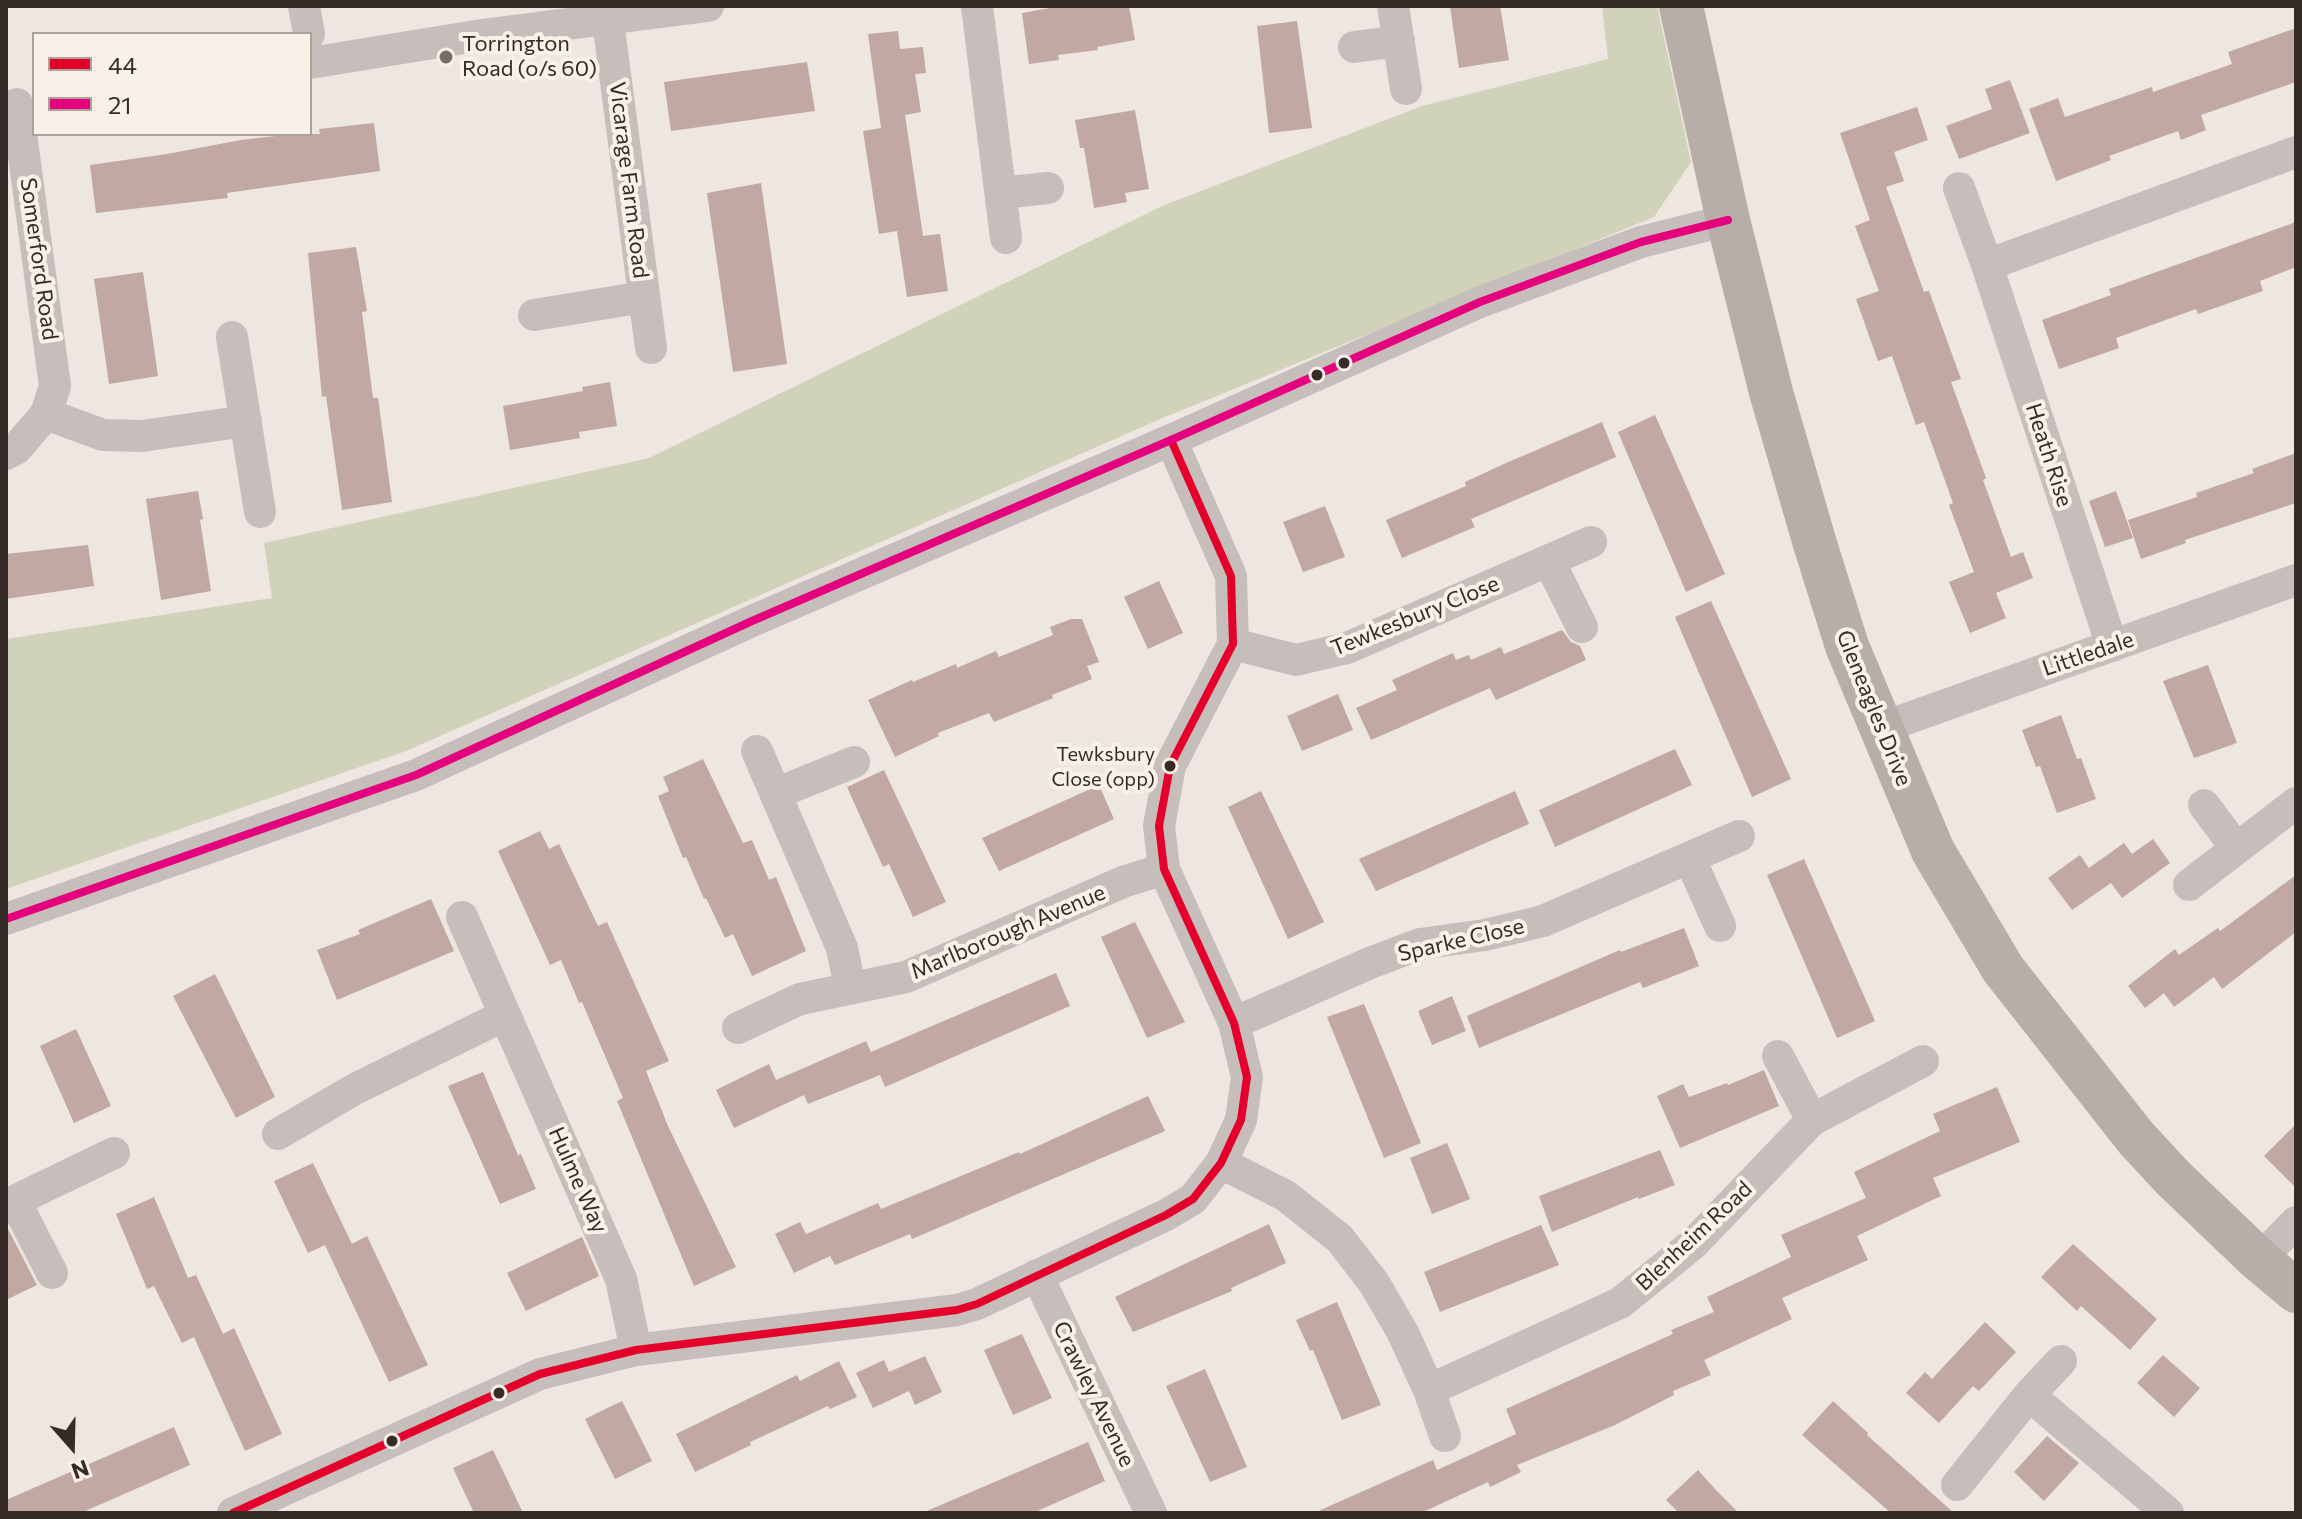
<!DOCTYPE html>
<style>
body{margin:0}
#map{position:relative;width:2302px;height:1519px;overflow:hidden;background:#ede6e1;font-family:Commissioner,sans-serif}
canvas{display:block}
.frame{position:absolute;inset:0;border:8px solid #372b28;pointer-events:none}
.legend{position:absolute;left:32px;top:32px;width:280px;height:104px;box-sizing:border-box;background:#faf0e8;border:2px solid #aca19b;margin:0;padding:10px 14px;list-style:none;font-size:24px;color:#372b28}
.legend li{display:flex;align-items:center;gap:16px;height:40px}
.legend b{width:40px;border:2px solid #aca19b}
.north{position:absolute;left:32px;top:1407px;width:80px;height:80px;-webkit-text-stroke:6px #faf0e8;paint-order:stroke;rotate:160deg;font-size:22px;font-weight:700;line-height:32px;text-align:center;color:#372b28}
.north::after{content:'';display:block;margin:auto;width:28px;height:36px;background:#372b28;clip-path:polygon(50% 0,100% 100%,50% 72%,0 100%)}
</style>
<div id="map">
<canvas width="2302" height="1519"></canvas>
<div class="frame"></div>
<ul class="legend">
<li><b style="height:10px;background:#e4002b"></b>44</li>
<li><b style="height:10px;background:#e5007d"></b>21</li>
</ul>
<div class="north">N</div>
</div>
<script>
const c = document.querySelector('canvas').getContext('2d');
c.lineJoin = 'round';
function paint(path, color) { c.fillStyle = color; c.fill(path, 'evenodd'); }
const shape = rows => new Path2D(rows.map(r => 'M' + r).join(''));
function trace(path, color, width, dash) { c.strokeStyle = color; c.lineWidth = width; c.lineCap = dash ? 'butt' : 'round'; c.setLineDash(dash || []); c.stroke(path); }
function drawText(font, color, halo, rows, align = 'center') {
  c.font = font + ' Commissioner,sans-serif'; c.lineWidth = 8; c.setLineDash([]); c.textBaseline = 'middle'; c.strokeStyle = halo; c.fillStyle = color; for (const [text, x, y, turn = 0] of rows) {
    c.save(); c.translate(x, y); c.rotate((+turn || 0) * Math.PI / 180); c.textAlign = isNaN(turn) ? turn : align; if (halo) c.strokeText(text, 0, 0); c.fillText(text, 0, 0); c.restore();
  }
}
paint(shape([
 [1602,6,1657,6,1691,162,1654,217,1158,420,406,751,6,889,6,639,272,598,264,543,649,458,1162,206,1422,106,1608,59]
]), '#d0d2ba');
paint(shape([
 [1061,6,1129,6,1135,40,1097,47,1098,50,1058,55,1059,60,1029,64,1022,13],
 [1450,6,1500,6,1509,60,1459,68],
 [1297,21,1312,128,1269,133,1257,26],
 [2296,28,2296,82,2201,115,2206,130,2181,140,2178,131,2109,156,2111,160,2056,181,2029,109,2058,98,2065,117,2152,87,2153,92,2232,64,2228,52],
 [898,31,900,49,923,47,926,73,915,74,921,112,905,115,923,236,940,234,948,291,907,297,897,231,879,234,863,131,881,128,868,34],
 [807,62,815,111,671,131,664,82],
 [2010,80,2030,133,1959,159,1946,126,1992,109,1985,89],
 [1917,107,1928,140,1894,152,1904,181,1886,187,1924,292,1929,291,1961,379,1951,382,1986,478,1983,480,2011,557,2023,552,2033,578,1996,593,2006,618,1970,633,1949,582,1974,572,1949,505,1953,503,1924,422,1916,425,1892,356,1878,361,1856,299,1879,291,1855,226,1870,220,1840,133],
 [1135,110,1149,189,1125,193,1127,202,1094,208,1084,148,1080,148,1075,120],
 [374,123,380,171,227,193,228,198,96,213,90,165,167,154,241,140,293,134,320,134,319,129],
 [761,183,787,364,733,372,707,193],
 [2296,222,2296,267,2260,281,2263,291,2198,314,2196,309,2116,338,2119,348,2059,369,2042,320,2111,295,2109,289],
 [356,247,367,311,362,312,373,398,378,398,392,502,342,510,326,396,322,397,308,253],
 [143,272,158,376,109,384,94,279],
 [610,382,617,426,579,432,580,438,510,450,503,406,583,391,582,387],
 [1655,415,1725,574,1686,592,1618,432],
 [1602,422,1616,457,1471,519,1475,527,1402,558,1386,520,1466,486,1465,482,1506,463],
 [2296,453,2296,503,2185,540,2186,543,2141,559,2128,520,2197,497,2196,493,2254,473,2252,469],
 [198,491,203,519,200,520,211,591,161,600,146,499],
 [2116,491,2133,538,2105,547,2089,501],
 [1325,506,1345,557,1303,572,1283,522],
 [88,545,94,586,6,599,6,554],
 [1159,581,1183,633,1148,649,1124,597],
 [1711,601,1791,779,1752,797,1675,617],
 [1071,619,1082,619,1099,662,1087,666,1092,679,1052,695,1053,698,994,722,989,713,938,733,939,736,895,757,868,700,912,680,913,682,956,664,957,668,996,651,999,657,1053,635,1050,627],
 [1562,630,1571,642,1580,646,1586,660,1496,700,1490,688,1371,740,1356,708,1397,690,1392,680,1453,653,1456,660,1469,655,1471,660,1501,647,1504,654],
 [2208,665,2237,743,2194,758,2163,681],
 [1338,694,1353,730,1302,751,1287,716],
 [2061,715,2077,759,2081,758,2096,799,2057,813,2040,766,2036,767,2022,730],
 [1675,749,1692,785,1555,847,1539,810],
 [703,759,743,843,752,840,769,880,776,877,806,951,752,976,733,934,725,938,706,898,704,899,686,857,683,858,658,796,669,791,663,777],
 [884,770,946,902,913,917,889,864,883,867,847,787],
 [1099,785,1114,819,999,871,982,838],
 [1261,791,1324,922,1288,939,1228,807],
 [1515,791,1529,824,1376,891,1359,859],
 [540,831,549,849,559,844,598,926,607,922,669,1061,646,1071,668,1126,736,1267,694,1286,617,1101,623,1098,582,1002,579,1003,561,960,550,965,498,851],
 [2153,839,2170,863,2122,898,2111,883,2072,910,2048,878,2080,855,2089,868,2124,843,2132,854],
 [1804,859,1875,1021,1837,1038,1767,875],
 [2296,875,2296,932,2222,989,2214,977,2174,1007,2164,993,2145,1008,2128,986,2175,949,2179,955,2218,928,2220,931],
 [431,899,454,951,337,1000,317,950,360,934,358,930],
 [1135,922,1185,1022,1147,1038,1101,937],
 [1684,928,1699,966,1643,988,1640,982,1479,1048,1467,1016,1620,950,1621,952],
 [1056,973,1070,1006,885,1087,880,1075,808,1104,804,1095,734,1128,716,1090,769,1064,776,1080,866,1041,871,1052],
 [215,974,275,1097,236,1118,173,996],
 [1452,996,1466,1031,1432,1045,1418,1011],
 [1364,1004,1421,1143,1384,1158,1327,1017],
 [76,1029,111,1106,74,1123,40,1046],
 [1764,1070,1779,1106,1680,1148,1657,1096,1683,1084,1689,1097,1727,1083,1728,1085],
 [483,1072,518,1155,521,1154,536,1189,500,1204,448,1086],
 [1997,1087,2020,1142,1933,1178,1941,1196,1857,1236,1868,1260,1782,1298,1792,1319,1704,1360,1711,1375,1673,1391,1674,1395,1615,1425,1517,1465,1521,1472,1490,1487,1488,1482,1421,1513,1314,1513,1433,1460,1437,1470,1516,1434,1506,1409,1673,1334,1671,1330,1714,1312,1707,1297,1791,1257,1781,1235,1866,1198,1854,1172,1940,1131,1933,1114],
 [1148,1096,1165,1131,912,1239,910,1234,835,1265,830,1256,794,1273,775,1234,800,1222,806,1234,878,1203,881,1209,1019,1152,1020,1154],
 [2296,1124,2296,1188,2264,1156],
 [1447,1143,1470,1199,1432,1214,1410,1158],
 [1660,1150,1675,1185,1639,1199,1638,1197,1552,1232,1539,1196],
 [313,1163,352,1244,367,1236,428,1365,389,1382,325,1245,308,1253,274,1181],
 [154,1197,188,1278,196,1275,223,1334,234,1328,282,1434,245,1451,194,1337,182,1343,154,1286,147,1289,116,1214],
 [1269,1224,1286,1263,1231,1288,1232,1291,1133,1332,1115,1297],
 [6,1225,37,1285,6,1300],
 [1541,1225,1559,1265,1440,1312,1424,1272],
 [582,1237,599,1276,526,1311,507,1273],
 [2073,1244,2157,1319,2130,1350,2081,1306,2077,1311,2041,1277],
 [1337,1302,1381,1405,1342,1420,1313,1350,1310,1351,1296,1320],
 [1985,1322,2016,1352,1979,1391,1973,1386,1939,1423,1906,1393,1925,1372,1932,1379],
 [1022,1334,1052,1398,1013,1415,984,1350],
 [2163,1355,2200,1388,2174,1417,2137,1383],
 [925,1356,942,1392,915,1405,909,1391,873,1408,856,1373,884,1360,889,1372],
 [839,1361,857,1397,830,1409,828,1406,750,1442,751,1445,695,1472,676,1434,797,1375,800,1381],
 [1205,1369,1247,1467,1210,1482,1166,1386],
 [622,1401,652,1461,615,1479,585,1419],
 [1833,1401,1868,1433,1867,1435,1954,1513,1891,1513,1820,1451,1802,1435],
 [174,1427,190,1465,81,1513,6,1513,6,1500],
 [2047,1436,2079,1463,2044,1501,2014,1472],
 [1088,1442,1105,1481,1033,1513,922,1513],
 [493,1450,504,1473,523,1513,474,1513,453,1468],
 [1698,1470,1715,1489,1739,1513,1679,1513,1666,1500]
]), '#c1a8a2');
trace(shape([
 [304,6,309,34],
 [977,6,1006,238],
 [1393,6,1406,89],
 [608,21,651,348],
 [1354,47,1399,41],
 [310,63,482,35,708,6],
 [1959,188,1987,265,2112,646],
 [1001,193,1048,188],
 [1987,265,2296,152],
 [534,315,644,297],
 [232,337,260,512],
 [46,414,103,435,142,436,246,421],
 [6,454,16,449,46,414,55,386,17,104],
 [1549,561,1582,627],
 [1233,644,1296,660,1347,648,1591,542],
 [1881,728,2296,580],
 [757,751,842,948,850,987],
 [777,793,854,762],
 [2204,805,2236,848],
 [1690,859,1720,926],
 [2189,885,2296,803],
 [462,917,621,1279,636,1350],
 [6,919,416,775,752,621,1171,440,1480,302,1641,242,1728,220],
 [1234,1023,1370,963,1420,944,1485,935,1543,921,1739,836],
 [738,1028,800,999,906,977,1123,882,1164,869],
 [1778,1056,1812,1120],
 [278,1134,355,1089,505,1015],
 [1221,1163,1286,1196,1340,1239,1374,1283,1403,1333,1429,1390,1445,1436],
 [15,1201,52,1273],
 [6,1205,114,1153],
 [2259,1260,2296,1222],
 [1037,1275,1151,1513],
 [1429,1390,1620,1303,1693,1244,1812,1120,1923,1061],
 [2029,1395,2168,1513],
 [1957,1485,2029,1395,2061,1361],
 [233,1513,540,1374,636,1350,957,1310,977,1304,1166,1215,1193,1199,1221,1163,1241,1120,1247,1077,1234,1023,1164,869,1159,826,1170,766,1233,644,1231,576,1171,440]
]), '#c6beba', 32);
trace(shape([
 [1681,6,1728,220,1771,392,1815,544,1847,646,1933,851,2003,969,2136,1138,2173,1178,2259,1260,2296,1291]
]), '#b7aeaa', 44);
trace(shape([
 [233,1513,540,1374,636,1350,957,1310,977,1304,1166,1215,1193,1199,1221,1163,1241,1120,1247,1077,1234,1023,1164,869,1159,826,1170,766,1233,644,1231,576,1171,440]
]), '#e4002b', 8);
trace(shape([
 [6,919,416,775,752,621,1171,440,1480,302,1641,242,1728,220]
]), '#e5007d', 8);
for (const [x, y, r, color] of [
 [446,57,8,"#776c69"],
 [1344,363,7,"#372b28"],
 [1317,375,7,"#372b28"],
 [1170,766,7,"#372b28"],
 [499,1393,7,"#372b28"],
 [392,1441,7,"#372b28"]
]) { const dot = new Path2D(); dot.arc(x, y, r, 0, 2 * Math.PI); c.fillStyle = color; c.fill(dot); trace(dot, '#faf0e8', 3); }
drawText('20px', '#372b28', '#faf0e8', [
 ["Tewksbury",1155,754],
 ["Close (opp)",1155,779]
], 'right');
drawText('22px', '#372b28', '#faf0e8', [
 ["Torrington",462,44],
 ["Road (o/s 60)",462,69]
], 'left');
drawText('22px', '#372b28', '#faf0e8', [
 ["Vicarage Farm Road",629,180,83],
 ["Somerford Road",39,259,82],
 ["Heath Rise",2049,455,72],
 ["Tewkesbury Close",1415,616,-22],
 ["Littledale",2088,654,-19],
 ["Gleneagles Drive",1874,708,68],
 ["Marlborough Avenue",1008,932,-23],
 ["Sparke Close",1461,940,-13],
 ["Hulme Way",578,1180,66],
 ["Blenheim Road",1694,1236,-43],
 ["Crawley Avenue",1094,1394,64]
]);
</script>
